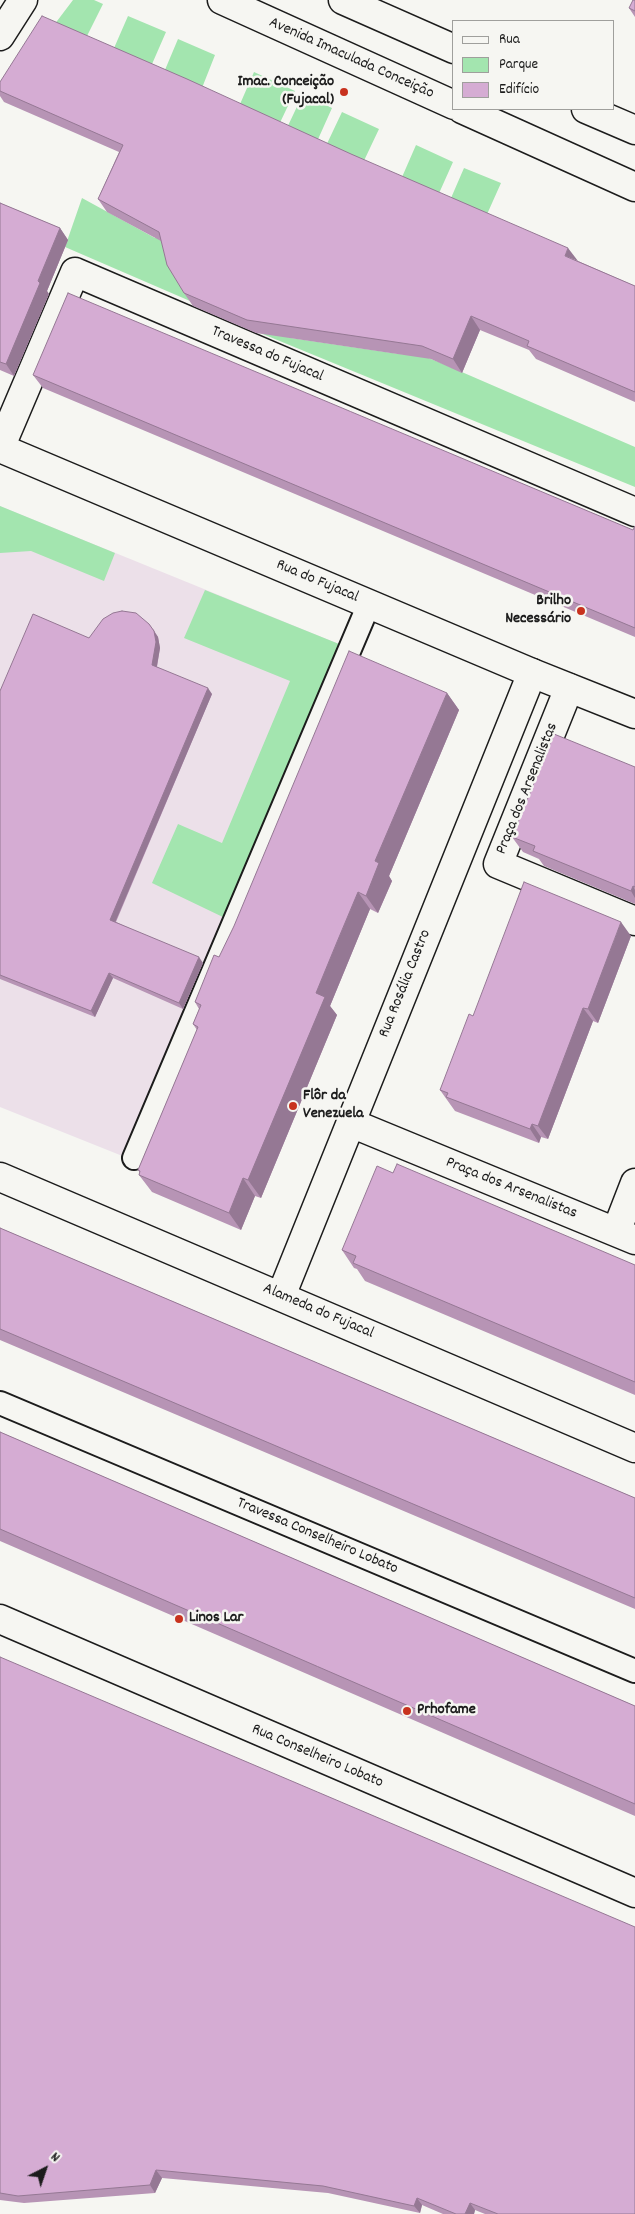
<!DOCTYPE html>
<meta charset="utf-8">
<style>
body{margin:0}
#map{position:relative;width:635px;height:2214px;overflow:hidden;background:#f6f6f2;font-family:Dekko,sans-serif}
canvas{display:block}
.legend{position:absolute;left:452px;top:20px;width:162px;height:90px;box-sizing:border-box;background:#f6f6f2;border:1px solid #9f9f9c;margin:0;padding:6px 9px;list-style:none;font-size:15px;color:#1c1c1c}
.legend li{display:flex;align-items:center;gap:10px;height:25px}
.legend b{width:25px;border:1px solid #9f9f9c}
.north{position:absolute;left:20px;top:2144px;width:50px;height:50px;-webkit-text-stroke:4px #f6f6f2;paint-order:stroke;rotate:41deg;font-size:14px;font-weight:700;line-height:20px;text-align:center;color:#1c1c1c}
.north::after{content:'';display:block;margin:auto;width:18px;height:22px;background:#1c1c1c;clip-path:polygon(50% 0,100% 100%,50% 72%,0 100%)}
</style>
<div id="map">
<canvas width="635" height="2214"></canvas>
<ul class="legend">
<li><b style="height:6px;background:#f6f6f2"></b>Rua</li>
<li><b style="height:14px;background:#a3e5af"></b>Parque</li>
<li><b style="height:14px;background:#d5acd3"></b>Edifício</li>
</ul>
<div class="north">N</div>
</div>
<script>
const c = document.querySelector('canvas').getContext('2d');
c.lineJoin = 'round';
function paint(path, color) { c.fillStyle = color; c.fill(path, 'evenodd'); }
const shape = rows => new Path2D(rows.map(r => 'M' + r).join(''));
function trace(path, color, width, dash) { c.strokeStyle = color; c.lineWidth = width; c.lineCap = dash ? 'butt' : 'round'; c.setLineDash(dash || []); c.stroke(path); }
function drawText(font, color, halo, rows, align = 'center') {
  c.font = font + ' Dekko,sans-serif'; c.lineWidth = 5; c.setLineDash([]); c.textBaseline = 'middle'; c.strokeStyle = halo; c.fillStyle = color; for (const [text, x, y, turn = 0] of rows) {
    c.save(); c.translate(x, y); c.rotate((+turn || 0) * Math.PI / 180); c.textAlign = isNaN(turn) ? turn : align; if (halo) c.strokeText(text, 0, 0); c.fillText(text, 0, 0); c.restore();
  }
}
paint(shape([
 [0,506,344,646,125,1157,0,1107]
]), '#ece0e9');
paint(shape([
 [73,0,94,0,103,4,83,44,51,29],
 [128,16,166,32,149,71,111,55],
 [178,39,215,55,200,93,162,77],
 [254,72,295,91,277,129,237,111],
 [303,94,332,108,315,146,285,132],
 [342,112,379,129,361,167,324,150],
 [416,145,453,162,436,200,399,184],
 [464,168,501,183,484,221,448,205],
 [82,198,155,238,157,232,190,301,65,247],
 [214,314,291,338,399,354,421,355,441,363,635,447,635,487],
 [0,506,115,553,104,581,31,551,0,553],
 [205,590,344,646,227,919,152,883,178,824,222,843,290,681,184,638]
]), '#a3e5af');
const lane = shape([
 [134,1158,369,604],
 [0,1403,635,1671]
]);
const street = shape([
 [0,448,75,272,635,512],
 [569,688,498,864,635,921],
 [351,1123,635,1240],
 [0,1177,635,1448],
 [616,1232,635,1183],
 [281,1296,532,673]
]);
const secondary = shape([
 [0,36,23,0],
 [0,448,532,673,635,714],
 [0,1619,635,1893]
]);
const primary = shape([
 [222,0,454,105],
 [343,0,454,49],
 [462,109,635,187],
 [586,109,635,130]
]);
trace(lane, '#1c1c1c', 26);
trace(street, '#1c1c1c', 31);
trace(secondary, '#1c1c1c', 31);
trace(primary, '#1c1c1c', 31);
trace(lane, '#f6f6f2', 22);
trace(street, '#f6f6f2', 28);
trace(secondary, '#f6f6f2', 28);
trace(primary, '#f6f6f2', 28);
paint(shape([
 [635,0,635,17,629,8],
 [0,82,578,261,635,286,635,402,536,359,529,350,480,330,462,373,431,359,256,333,193,306,184,293,161,241,107,212,98,199,119,152,4,102,0,96],
 [0,203,60,228,68,240,47,291,49,294,14,376,0,370],
 [33,375,633,530,635,526,635,637,43,388],
 [153,629,158,637,160,648,157,667,212,694,116,922,203,963,183,1009,113,978,95,1017,0,979,0,691,89,638],
 [447,693,459,710,389,876,392,881,378,913,370,909,349,960,330,1006,337,1015,261,1198,255,1196,241,1230,152,1192,139,1175,140,1173,138,1170,197,1030,193,1024,199,1009,195,1002,219,957],
 [635,767,635,904,544,866,539,859,523,852,512,837],
 [631,936,598,1023,593,1021,548,1139,541,1137,539,1143,455,1111,440,1090,473,1016],
 [393,1173,635,1265,635,1395,365,1281,357,1269,354,1268,342,1250],
 [0,1228,635,1498,635,1609,0,1340],
 [0,1432,635,1706,635,1816,0,1541],
 [0,1657,635,2214,485,2214,475,2210,474,2214,443,2214,422,2205,420,2213,328,2193,162,2178,155,2193,24,2203,0,2200]
]), '#b794b5');
paint(shape([
 [60,228,68,240,47,291,49,294,14,376,6,364,38,281],
 [568,248,578,261,565,256],
 [471,316,480,330,462,373,453,359],
 [149,624,158,637,160,648,156,671,152,665],
 [208,688,212,694,114,925,110,920],
 [447,693,459,710,389,876,392,881,378,913,366,896,375,861],
 [633,886,635,890,635,898,631,891],
 [358,892,370,909,330,1006,337,1015,261,1198,248,1180,316,993],
 [621,922,631,936,598,1023,588,1009],
 [199,957,203,963,183,1009,179,1003],
 [109,973,113,978,95,1017,91,1011],
 [583,1008,593,1021,548,1139,538,1126],
 [532,1124,541,1137,539,1143,530,1129],
 [243,1178,255,1196,241,1230,229,1213],
 [156,2170,162,2178,155,2193,150,2185],
 [417,2198,422,2205,420,2213,414,2206],
 [470,2203,475,2210,474,2214,465,2214]
]), '#957894');
const building = shape([
 [633,0,635,0,635,11,629,8,633,0],
 [42,16,187,79,351,154,568,248,565,256,635,286,635,392,527,346,529,341,471,316,453,359,422,346,247,320,184,293,167,265,159,232,98,199,123,145,0,91,0,82,42,16],
 [0,203,60,228,38,281,40,283,6,364,0,362,0,203],
 [68,293,633,530,635,526,635,628,33,375,68,293],
 [122,611,136,613,149,624,154,631,156,642,152,665,208,688,110,920,199,957,179,1003,109,973,91,1011,0,975,0,691,33,614,89,638,103,619,113,613,122,611],
 [349,651,447,693,375,861,379,863,366,896,358,892,337,942,316,993,325,997,248,1180,243,1178,229,1213,139,1175,140,1171,138,1170,198,1027,193,1024,201,1005,195,1002,214,955,219,957,234,926,349,651],
 [554,734,635,767,635,887,633,886,631,891,533,851,535,846,512,837,554,734],
 [524,882,621,922,588,1009,583,1008,538,1126,532,1124,530,1129,446,1097,448,1093,440,1090,469,1014,473,1016,524,882],
 [397,1164,635,1265,635,1382,353,1263,356,1256,342,1250,377,1166,393,1173,397,1164],
 [0,1228,635,1498,635,1598,0,1329,0,1228],
 [0,1432,635,1706,635,1804,0,1529,0,1432],
 [0,1657,635,1927,635,2214,498,2214,470,2203,465,2214,456,2214,417,2198,414,2206,323,2186,156,2170,150,2185,18,2196,0,2193,0,1657]
]);
paint(building, '#d5acd3');
trace(building, '#957894', 1);
for (const [x, y, r, color] of [
 [344,92,5,"#c8321e"],
 [581,611,5,"#c8321e"],
 [293,1106,5,"#c8321e"],
 [179,1619,5,"#c8321e"],
 [407,1711,5,"#c8321e"]
]) { const dot = new Path2D(); dot.arc(x, y, r, 0, 2 * Math.PI); c.fillStyle = color; c.fill(dot); trace(dot, '#f6f6f2', 2); }
drawText('16px', '#1c1c1c', '#f6f6f2', [
 ["Avenida Imaculada Conceição",351,59,24],
 ["Travessa do Fujacal",267,355,23],
 ["Rua do Fujacal",317,582,23],
 ["Praça dos Arsenalistas",528,789,-68],
 ["Rua Rosália Castro",406,984,-68],
 ["Praça dos Arsenalistas",511,1189,22],
 ["Alameda do Fujacal",318,1312,23],
 ["Travessa Conselheiro Lobato",317,1537,23],
 ["Rua Conselheiro Lobato",317,1757,23]
]);
drawText('bold 16px', '#1c1c1c', '#f6f6f2', [
 ["Imac. Conceição",334,83,"right"],
 ["(Fujacal)",334,101,"right"],
 ["Brilho",571,602,"right"],
 ["Necessário",571,620,"right"],
 ["Flôr da",303,1097],
 ["Venezuela",303,1115],
 ["Linos Lar",189,1619],
 ["Prhofame",417,1711]
], 'left');
</script>
